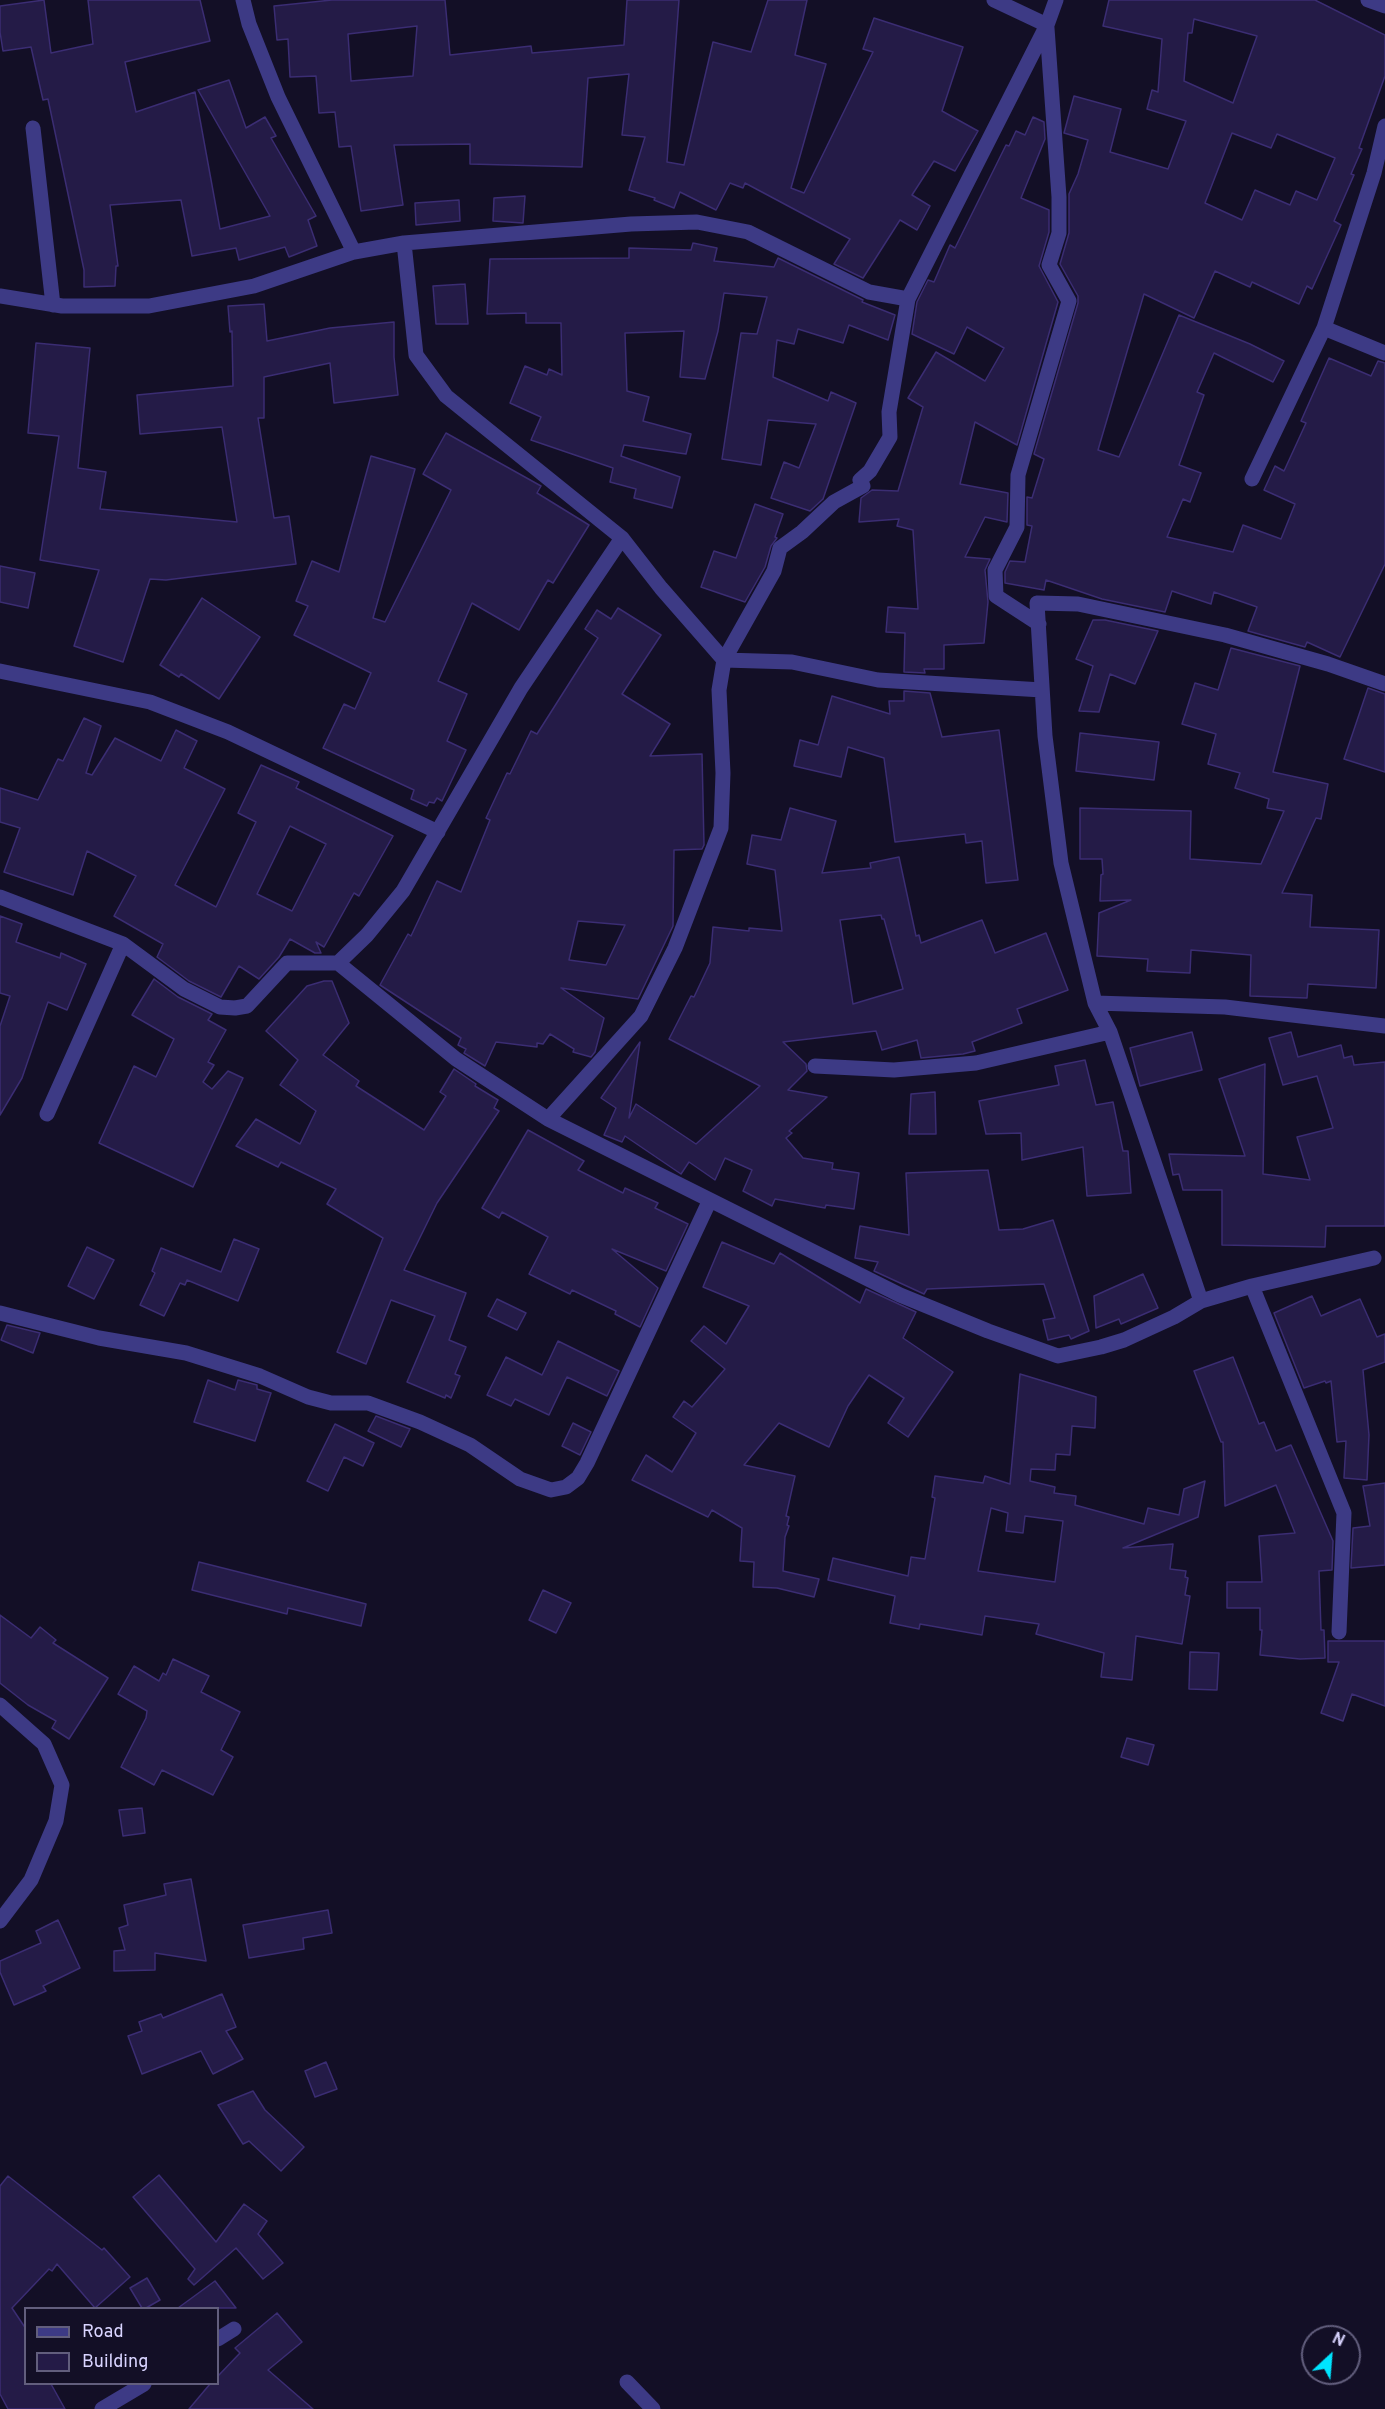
<!DOCTYPE html>
<style>
body{margin:0}
#map{position:relative;width:1385px;height:2409px;overflow:hidden;background:#130f26;font-family:Overpass,sans-serif}
canvas{display:block}
.legend{position:absolute;left:24px;top:2307px;width:195px;height:78px;box-sizing:border-box;background:#130f26;border:2px solid #625e7d;margin:0;padding:8px 10px;list-style:none;font-size:18px;color:#d9d4ff}
.legend li{display:flex;align-items:center;gap:12px;height:30px}
.legend b{width:30px;border:2px solid #625e7d}
.north{position:absolute;left:1301px;top:2325px;width:60px;height:60px;box-sizing:border-box;background:#130f26;border:2px solid #625e7d;border-radius:50%;rotate:26deg;font-size:16px;font-weight:700;line-height:24px;text-align:center;color:#d9d4ff}
.north::after{content:'';display:block;margin:auto;width:21px;height:27px;background:#00e5ff;clip-path:polygon(50% 0,100% 100%,50% 72%,0 100%)}
</style>
<div id="map">
<canvas width="1385" height="2409"></canvas>
<ul class="legend">
<li><b style="height:8px;background:#3d3a85"></b>Road</li>
<li><b style="height:16px;background:#241b47"></b>Building</li>
</ul>
<div class="north">N</div>
</div>
<script>
const c = document.querySelector('canvas').getContext('2d');
c.lineJoin = 'round';
function paint(path, color) { c.fillStyle = color; c.fill(path, 'evenodd'); }
const shape = rows => new Path2D(rows.map(r => 'M' + r).join(''));
function trace(path, color, width, dash) { c.strokeStyle = color; c.lineWidth = width; c.lineCap = dash ? 'butt' : 'round'; c.setLineDash(dash || []); c.stroke(path); }
const building = shape([
 [44,0,51,53,93,44,88,0,200,0,210,41,125,62,136,112,195,92,220,229,270,216,198,90,229,80,246,128,265,117,276,136,271,138,316,216,308,220,317,246,289,257,285,247,239,260,236,248,192,256,181,200,110,205,118,266,116,266,115,286,84,287,84,270,48,99,43,100,31,47,3,51,0,32,0,6,44,0],
 [332,0,445,0,450,55,531,46,532,53,624,45,627,0,679,0,667,162,684,165,713,42,751,52,768,0,807,0,795,55,826,64,791,188,804,193,873,52,863,49,874,18,963,47,942,111,978,131,955,171,934,161,912,195,930,206,917,230,900,220,863,278,834,264,850,239,745,183,743,188,730,183,716,210,680,192,674,208,654,200,655,198,629,190,645,137,622,135,629,74,588,78,582,167,470,164,470,144,394,145,403,205,361,211,351,146,339,147,335,112,319,113,316,76,290,77,288,39,277,40,274,6,332,0],
 [417,26,413,76,351,81,348,34,417,26],
 [1109,0,1315,0,1385,35,1385,76,1359,148,1362,149,1351,174,1354,175,1334,221,1341,225,1312,289,1307,286,1299,304,1252,282,1250,287,1215,271,1194,318,1144,294,1098,450,1119,457,1179,315,1250,344,1284,361,1273,382,1214,353,1197,392,1204,395,1179,465,1201,473,1190,502,1183,499,1167,537,1233,552,1243,525,1281,539,1295,504,1264,490,1275,466,1284,471,1306,423,1301,421,1329,358,1371,376,1378,361,1385,363,1385,564,1340,657,1307,642,1305,647,1248,631,1257,607,1214,592,1211,604,1172,591,1165,612,1102,599,1046,580,1044,590,1005,583,1005,572,1010,561,1025,562,1032,526,1027,525,1027,497,1032,498,1044,459,1034,454,1078,303,1078,296,1060,264,1069,233,1069,194,1078,174,1088,140,1064,133,1074,96,1121,109,1110,152,1168,169,1186,121,1147,109,1152,90,1158,92,1162,39,1103,26,1109,0],
 [1194,19,1257,36,1233,103,1184,81,1188,33,1192,33,1194,19],
 [1232,133,1271,148,1277,134,1335,158,1317,200,1296,191,1290,205,1255,190,1242,220,1205,203,1232,133],
 [1033,117,1044,122,1045,139,1021,198,1049,210,1049,232,1039,266,1058,302,1017,445,975,422,960,484,1008,493,1007,522,985,517,965,557,990,559,985,570,988,602,984,643,944,645,944,669,924,669,925,673,904,672,905,633,886,632,888,607,918,609,913,530,897,526,899,519,859,522,861,498,872,490,898,491,923,407,908,398,936,352,985,381,1004,348,967,327,954,354,912,334,917,302,928,280,934,282,950,245,955,248,1006,145,1009,146,1016,131,1025,135,1033,117],
 [525,196,523,223,493,221,494,198,525,196],
 [459,200,460,221,416,225,415,203,459,200],
 [693,243,717,248,714,261,774,267,778,258,863,300,862,302,895,315,888,340,849,325,843,343,798,329,794,344,777,340,773,377,828,401,831,392,856,403,823,499,810,511,771,498,784,462,799,468,816,424,768,420,761,465,722,459,741,333,757,334,767,297,724,293,718,331,705,379,680,377,684,331,625,333,627,391,649,397,643,421,691,434,686,454,624,445,621,456,680,477,672,508,634,498,636,489,610,482,613,468,531,440,541,417,510,403,525,366,547,375,549,369,562,375,561,323,526,323,526,313,487,314,490,259,629,258,629,248,691,250,693,243],
 [465,284,468,324,436,324,433,286,465,284],
 [264,304,267,341,330,328,394,322,394,357,398,395,334,403,330,363,264,377,264,418,258,418,274,518,289,516,296,564,166,580,150,579,123,662,74,646,99,570,40,560,59,436,28,433,36,343,90,348,78,468,106,472,100,509,237,522,222,427,140,434,137,395,233,386,232,331,230,332,228,306,264,304],
 [446,433,541,486,537,493,589,525,553,583,548,580,519,630,472,603,438,681,467,694,447,741,466,750,442,801,437,798,434,803,429,802,427,806,411,799,414,790,323,748,344,704,355,709,371,673,294,635,308,606,296,601,312,561,339,572,371,456,415,469,373,618,385,622,451,490,423,474,446,433],
 [755,504,783,514,775,537,777,538,771,546,765,567,745,602,701,587,714,551,736,558,755,504],
 [0,566,35,573,28,608,0,602,0,566],
 [202,598,260,637,219,699,181,674,179,677,160,665,202,598],
 [618,608,661,635,622,694,670,724,650,756,702,754,704,845,702,849,674,850,673,926,638,999,561,988,604,1018,595,1052,591,1057,573,1052,574,1049,550,1034,543,1044,537,1043,537,1047,496,1042,485,1066,464,1053,466,1049,458,1045,461,1038,380,985,408,934,411,936,437,881,461,892,490,820,486,818,507,773,510,774,531,731,537,734,598,638,585,629,597,610,611,619,618,608],
 [578,921,625,925,606,965,569,960,578,921],
 [1093,620,1105,620,1158,631,1135,684,1110,674,1099,712,1079,711,1093,666,1076,659,1093,620],
 [1231,648,1300,666,1273,772,1328,784,1321,819,1316,818,1282,893,1312,895,1310,927,1379,930,1376,988,1308,984,1307,998,1250,996,1251,955,1191,950,1190,973,1147,971,1148,959,1097,956,1099,913,1131,900,1100,901,1101,875,1103,874,1102,859,1080,859,1080,808,1191,811,1190,859,1261,864,1284,811,1267,808,1269,799,1235,788,1240,773,1208,764,1216,734,1182,724,1195,683,1218,690,1231,648],
 [1368,688,1385,694,1385,772,1344,759,1368,688],
 [904,691,930,693,942,737,999,730,1018,880,986,883,982,841,966,843,965,834,895,842,884,758,848,747,841,777,794,766,800,740,818,745,832,696,890,714,889,701,904,701,904,691],
 [84,718,101,726,86,773,92,775,115,738,161,761,176,730,197,741,184,768,225,789,175,885,216,907,256,822,238,813,261,765,299,782,296,788,393,836,359,896,354,893,324,947,316,942,321,953,315,953,290,939,279,957,259,979,239,966,221,997,189,981,157,957,163,944,114,916,136,876,87,851,73,895,4,872,20,828,0,822,0,788,38,800,58,759,63,761,84,718],
 [290,826,326,844,292,911,257,894,290,826],
 [1080,733,1159,742,1154,780,1076,771,1080,733],
 [790,808,836,821,822,873,871,868,870,863,899,857,916,936,919,935,921,943,982,920,995,953,1046,933,1068,990,1017,1009,1022,1023,972,1042,975,1051,963,1054,921,1058,917,1040,882,1050,876,1031,783,1042,806,1064,807,1071,788,1090,827,1097,789,1131,792,1133,786,1138,803,1158,833,1163,832,1169,859,1173,854,1209,826,1205,825,1208,775,1199,772,1206,743,1191,752,1170,725,1158,715,1180,689,1162,681,1174,625,1136,622,1142,604,1135,616,1108,601,1098,640,1042,629,1118,636,1104,696,1144,760,1086,669,1039,691,996,694,997,710,963,713,927,749,931,749,928,782,931,775,870,747,864,752,835,781,840,790,808],
 [881,915,882,919,884,919,903,989,853,1004,840,920,881,915],
 [0,916,22,924,16,942,60,958,61,953,86,964,67,1010,48,1002,22,1078,0,1115,0,1026,10,996,0,993,0,916],
 [154,979,178,997,212,1014,208,1020,226,1030,208,1062,214,1065,203,1082,212,1089,228,1071,243,1078,193,1187,99,1143,134,1066,156,1077,174,1039,132,1015,154,979],
 [324,981,332,981,349,1023,323,1055,359,1081,356,1086,424,1130,446,1096,440,1092,454,1069,476,1084,475,1086,498,1100,494,1108,499,1111,437,1203,404,1270,466,1293,449,1340,466,1347,455,1374,460,1376,451,1398,446,1395,445,1398,407,1382,435,1316,391,1300,366,1364,337,1352,383,1238,327,1204,336,1189,281,1162,278,1167,236,1146,256,1119,300,1144,316,1111,280,1085,298,1060,266,1031,307,986,324,981],
 [1192,1032,1202,1070,1140,1086,1130,1048,1192,1032],
 [1291,1032,1298,1057,1341,1045,1344,1058,1352,1056,1354,1065,1385,1062,1385,1226,1326,1226,1325,1247,1222,1245,1222,1190,1183,1190,1179,1174,1173,1175,1169,1154,1245,1156,1219,1079,1265,1064,1263,1174,1310,1180,1297,1137,1333,1128,1317,1076,1283,1085,1269,1038,1291,1032],
 [1085,1060,1096,1105,1113,1102,1123,1151,1128,1151,1131,1193,1087,1196,1083,1147,1022,1160,1021,1133,986,1134,979,1101,1059,1085,1055,1066,1085,1060],
 [935,1092,936,1134,909,1134,911,1094,935,1092],
 [528,1130,584,1161,578,1170,623,1193,625,1188,658,1203,655,1208,688,1224,666,1271,612,1249,658,1288,640,1327,615,1314,616,1311,572,1290,570,1294,529,1274,548,1237,502,1212,499,1218,482,1208,528,1130],
 [988,1170,999,1230,1023,1229,1053,1220,1089,1331,1071,1339,1069,1335,1048,1340,1043,1320,1055,1318,1044,1284,927,1289,924,1294,874,1271,878,1262,855,1258,860,1226,909,1235,906,1173,988,1170],
 [234,1239,259,1249,238,1301,187,1280,185,1285,180,1283,164,1316,140,1305,155,1273,152,1271,161,1248,221,1272,234,1239],
 [722,1242,774,1264,780,1253,860,1303,866,1289,916,1312,903,1338,953,1372,908,1437,888,1423,904,1398,869,1375,848,1406,829,1447,779,1423,744,1465,795,1476,786,1516,789,1517,787,1525,789,1526,785,1537,783,1571,819,1579,814,1597,777,1588,753,1587,754,1562,740,1561,742,1528,712,1510,708,1517,632,1480,646,1455,672,1472,696,1433,673,1417,684,1401,692,1407,725,1369,691,1341,704,1326,726,1344,749,1306,703,1287,722,1242],
 [87,1247,114,1260,94,1299,68,1286,87,1247],
 [1143,1274,1158,1308,1121,1324,1119,1319,1096,1328,1094,1296,1143,1274],
 [1312,1296,1321,1316,1360,1299,1377,1337,1385,1334,1385,1362,1363,1370,1369,1435,1367,1480,1344,1478,1346,1441,1337,1442,1331,1381,1326,1383,1325,1381,1304,1388,1274,1313,1312,1296],
 [497,1299,526,1313,517,1330,488,1316,497,1299],
 [7,1325,40,1333,33,1353,1,1340,7,1325],
 [558,1341,619,1371,607,1396,567,1377,549,1415,515,1399,511,1406,487,1395,506,1357,542,1375,558,1341],
 [1233,1357,1259,1424,1264,1422,1276,1451,1291,1445,1333,1541,1332,1570,1319,1571,1321,1630,1324,1630,1325,1658,1300,1659,1260,1655,1262,1630,1260,1630,1260,1608,1227,1608,1227,1582,1262,1582,1259,1536,1295,1533,1276,1485,1225,1506,1223,1442,1221,1442,1194,1371,1233,1357],
 [1020,1374,1096,1397,1095,1428,1072,1426,1070,1455,1056,1454,1055,1470,1031,1469,1030,1481,1055,1487,1054,1493,1076,1496,1075,1505,1144,1524,1148,1508,1179,1515,1184,1489,1205,1481,1198,1517,1123,1548,1173,1544,1170,1569,1186,1571,1185,1577,1188,1578,1185,1595,1190,1596,1182,1644,1136,1636,1132,1680,1101,1677,1104,1653,1036,1634,1039,1624,985,1616,982,1635,920,1624,919,1629,890,1623,895,1596,828,1580,833,1558,908,1576,911,1557,925,1559,935,1498,932,1497,935,1476,983,1483,985,1476,1010,1484,1020,1374],
 [991,1508,1008,1513,1006,1531,1023,1533,1025,1516,1063,1521,1055,1582,978,1571,991,1508],
 [208,1380,235,1390,238,1380,257,1385,257,1389,271,1393,255,1441,194,1422,208,1380],
 [376,1416,410,1429,401,1447,368,1431,376,1416],
 [573,1423,591,1432,580,1455,562,1446,573,1423],
 [335,1424,374,1443,363,1466,344,1457,328,1491,307,1481,335,1424],
 [1385,1483,1385,1565,1351,1568,1353,1528,1370,1526,1363,1486,1385,1483],
 [199,1562,366,1604,361,1626,288,1608,287,1614,192,1590,199,1562],
 [543,1590,571,1603,556,1633,529,1620,543,1590],
 [0,1615,31,1638,40,1627,56,1640,53,1643,108,1678,69,1739,52,1728,56,1721,28,1705,0,1683,0,1615],
 [1328,1641,1385,1641,1385,1706,1352,1694,1343,1721,1321,1713,1339,1662,1328,1662,1328,1641],
 [1190,1652,1219,1653,1217,1690,1189,1689,1190,1652],
 [173,1659,209,1676,201,1692,240,1712,221,1750,233,1757,213,1795,162,1770,154,1785,121,1767,146,1718,147,1711,118,1694,134,1666,159,1681,163,1673,166,1675,173,1659],
 [1127,1738,1154,1745,1148,1765,1121,1757,1127,1738],
 [142,1808,145,1833,123,1836,119,1810,142,1808],
 [191,1879,206,1961,155,1953,155,1970,114,1971,114,1951,125,1950,119,1928,128,1925,124,1905,166,1895,164,1884,191,1879],
 [328,1910,332,1933,303,1938,304,1949,249,1958,243,1925,328,1910],
 [58,1920,80,1968,43,1986,46,1991,14,2005,0,1972,0,1961,41,1943,36,1931,58,1920],
 [222,1994,236,2027,226,2031,243,2059,213,2074,201,2051,142,2074,128,2036,142,2031,139,2022,161,2014,163,2018,222,1994],
 [326,2062,337,2089,315,2097,305,2071,326,2062],
 [253,2091,265,2110,304,2147,281,2171,249,2141,243,2144,218,2105,253,2091],
 [159,2175,216,2242,244,2204,267,2221,258,2234,283,2263,263,2279,236,2248,194,2285,188,2279,195,2269,133,2197,159,2175],
 [8,2176,102,2250,104,2248,130,2277,95,2308,57,2264,52,2271,49,2269,12,2308,26,2329,26,2384,51,2384,65,2409,8,2409,0,2394,0,2186,8,2176],
 [147,2278,160,2300,146,2308,142,2308,130,2288,147,2278],
 [215,2281,236,2308,178,2308,215,2281],
 [277,2313,302,2342,268,2370,313,2409,189,2409,210,2384,218,2384,218,2376,240,2353,235,2348,277,2313]
]);
paint(building, '#241b47');
trace(building, '#3b2d73', 1.5);
trace(shape([
 [243,0,249,24,278,97,354,252],
 [994,0,1047,25],
 [1368,0,1385,6],
 [33,128,53,305],
 [404,243,416,355,446,396,622,538,661,588,724,660,792,662,878,680,1042,690],
 [0,296,62,306,149,306,254,286,354,252,404,243,631,224,697,222,748,232,869,292,908,299],
 [1324,328,1385,353],
 [1252,479,1324,328,1374,173,1385,126],
 [1039,624,996,596,995,570,1017,527,1018,475,1069,301,1049,265,1059,233,1059,197,1047,28],
 [0,671,150,702,228,732,438,832],
 [0,897,123,944,184,989,220,1007,235,1008,247,1006,287,963,338,963,456,1059,548,1119,900,1295,988,1331,1058,1356,1101,1347,1124,1340,1174,1317,1201,1301,1252,1286,1374,1258],
 [338,963,367,935,403,891,521,688,622,538],
 [1095,1003,1225,1007,1385,1026],
 [815,1066,894,1070,976,1063,1110,1032],
 [47,1114,123,944],
 [548,1119,641,1016,675,948,721,828,723,773,719,690,724,660,774,571,780,548,802,532,834,502,863,486,860,480,870,471,890,437,889,412,908,299,1047,25,1056,0],
 [1252,1286,1344,1513,1339,1632],
 [1201,1301,1110,1032,1095,1003,1061,863,1045,736,1037,603,1078,604,1225,635,1328,664,1385,684],
 [0,1313,99,1338,186,1353,260,1376,308,1397,331,1403,368,1403,420,1422,470,1445,520,1479,551,1490,566,1487,578,1478,587,1463,709,1202],
 [0,1705,44,1744,62,1785,56,1821,31,1880,0,1921],
 [218,2339,234,2329],
 [627,2382,653,2409],
 [102,2409,144,2384]
]), '#3d3a85', 15);
</script>
